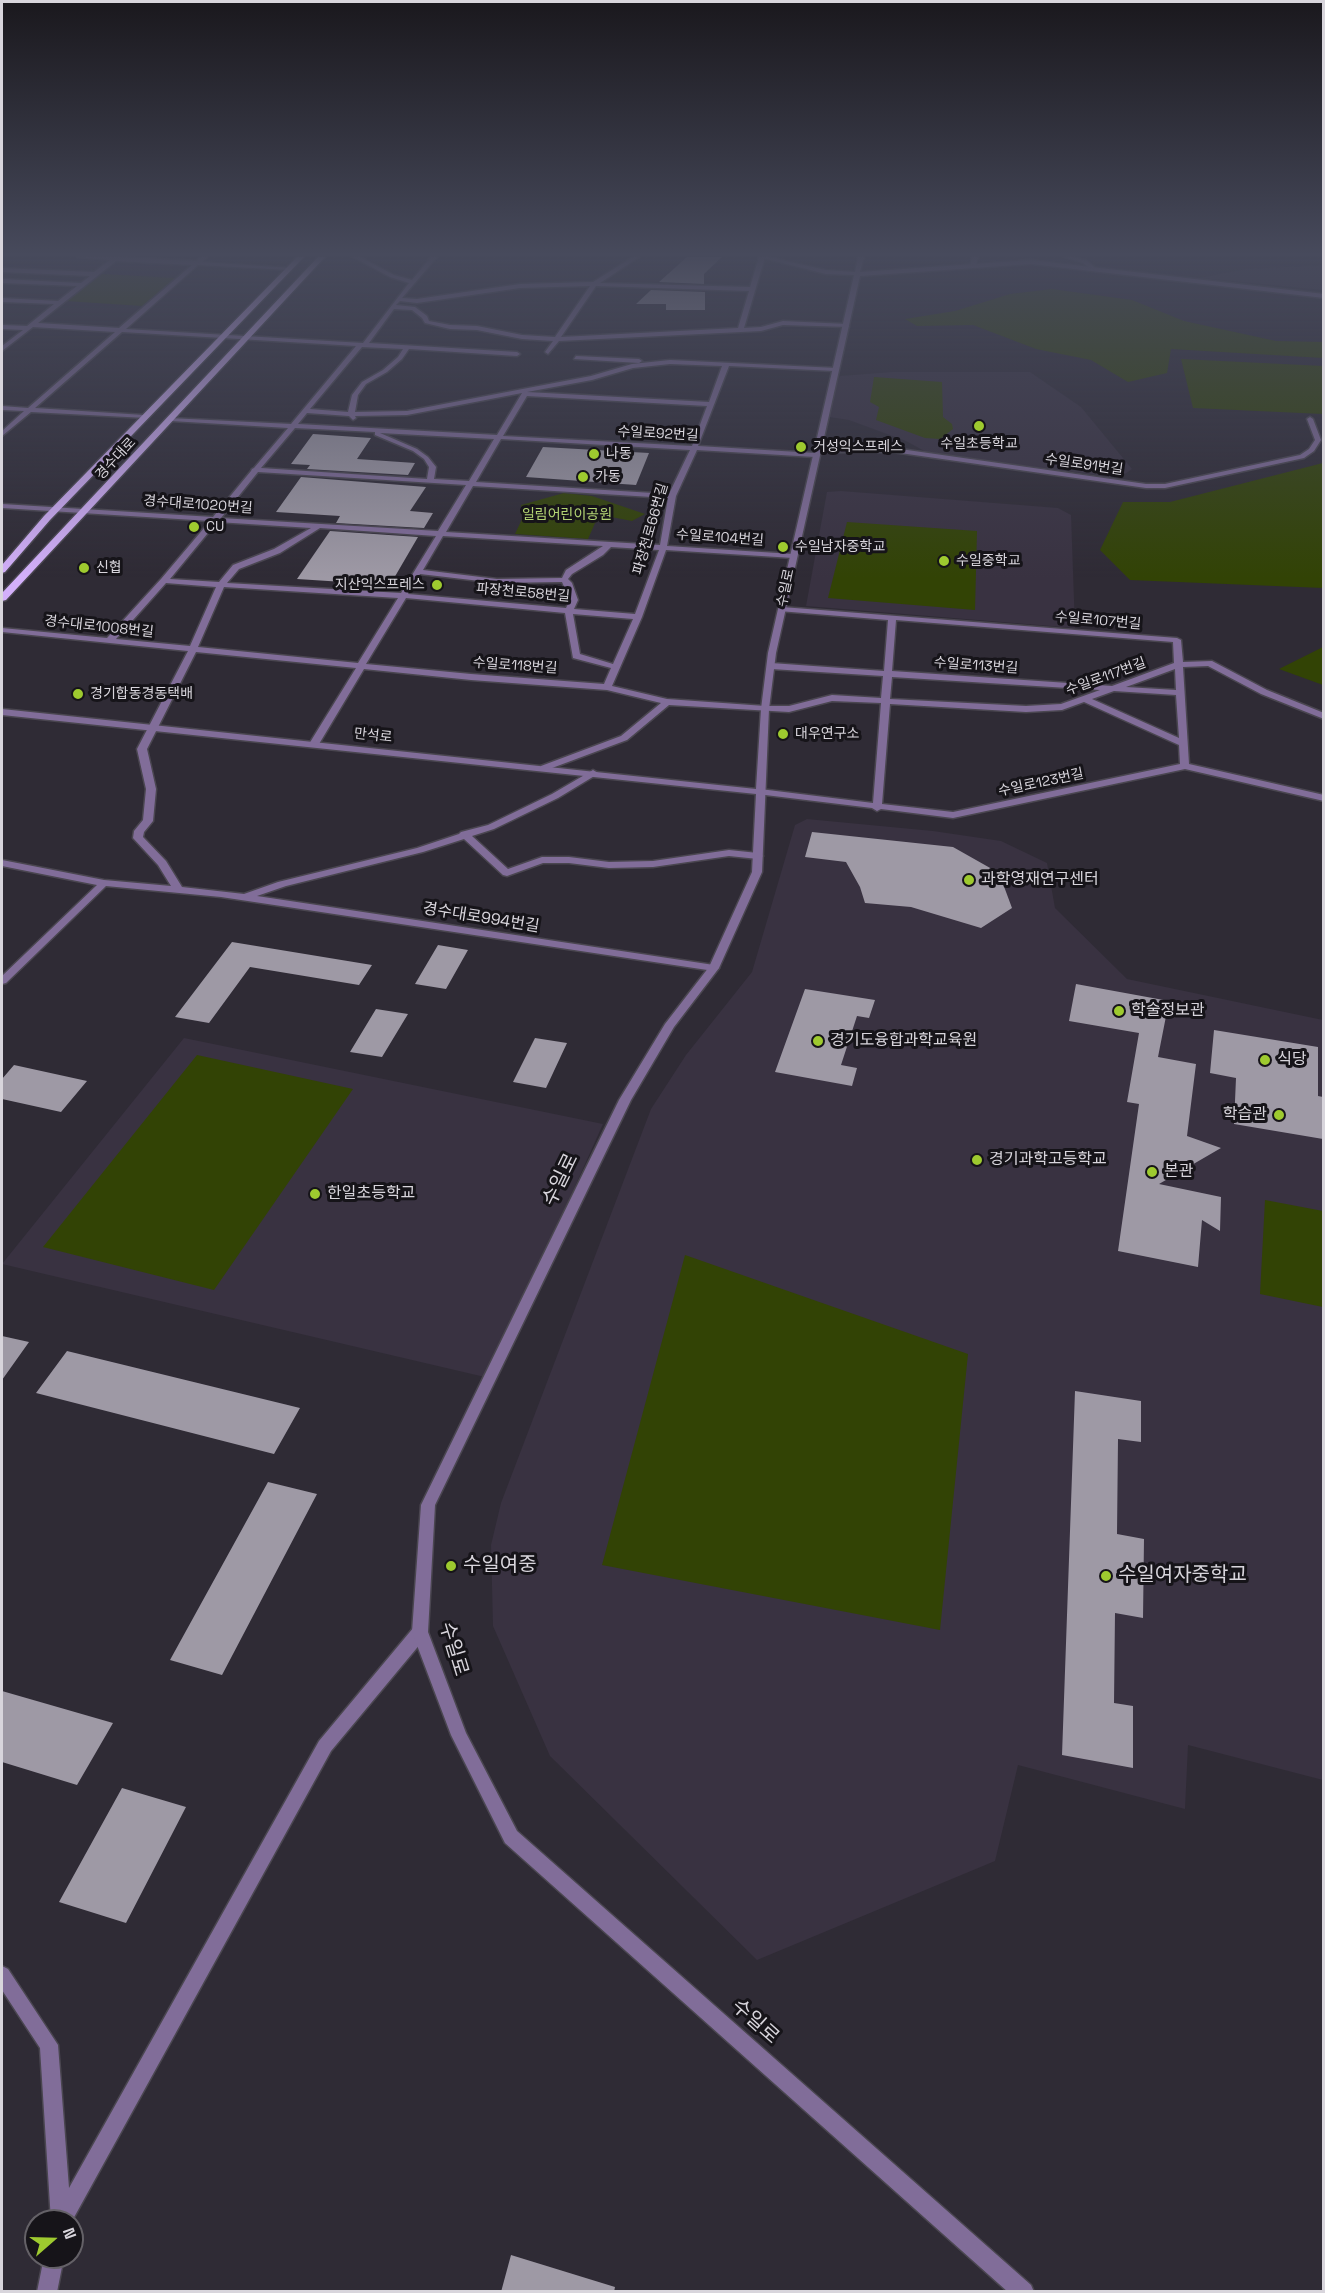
<!DOCTYPE html>
<meta charset="utf-8">
<style>
body{margin:0}
#map{position:relative;width:1325px;height:2293px;overflow:hidden;background:#2f2b35;font-family:"Space Grotesk",sans-serif}
canvas{display:block}
.frame{position:absolute;inset:0;border:3px solid #d8d5dc;pointer-events:none}
.north{position:absolute;left:24px;top:2209px;width:60px;height:60px;box-sizing:border-box;background:#161419;border:2px solid #646167;border-radius:50%;rotate:70deg;font-size:16px;font-weight:700;line-height:24px;text-align:center;color:#d8d5dc}
.north::after{content:'';display:block;margin:auto;width:21px;height:27px;background:#9eca2f;clip-path:polygon(50% 0,100% 100%,50% 72%,0 100%)}
</style>
<div id="map">
<canvas width="1325" height="2293"></canvas>
<div class="frame"></div>
<div class="north">N</div>
</div>
<script>
const c = document.querySelector('canvas').getContext('2d');
c.lineJoin = 'round';
function paint(path, color) { c.fillStyle = color; c.fill(path, 'evenodd'); }
const shape = rows => new Path2D(rows.map(r => 'M' + r).join(''));
function trace(path, color, width, dash) { c.strokeStyle = color; c.lineWidth = width; c.lineCap = dash ? 'butt' : 'round'; c.setLineDash(dash || []); c.stroke(path); }
function drawText(font, color, halo, rows, align = 'center') {
  c.font = font + ' "Space Grotesk","Noto Sans KR",sans-serif'; c.lineWidth = 6; c.setLineDash([]); c.textBaseline = 'middle'; c.strokeStyle = halo; c.fillStyle = color; for (const [text, x, y, turn = 0] of rows) {
    c.save(); c.translate(x, y); c.rotate((+turn || 0) * Math.PI / 180); c.textAlign = isNaN(turn) ? turn : align; if (halo) c.strokeText(text, 0, 0); c.fillText(text, 0, 0); c.restore();
  }
}
paint(shape([
 [1323,265,1323,290,1200,278,1245,269],
 [892,372,1030,372,1081,407,1132,469,1119,478,928,453,906,441,849,420,823,416,840,376],
 [841,491,1058,508,1071,515,1075,628,806,606,827,492],
 [807,819,933,831,1001,841,1047,863,1055,908,1127,979,1323,1020,1323,1780,1188,1745,1185,1809,1018,1765,995,1861,757,1960,550,1756,493,1626,491,1545,501,1503,651,1109,686,1055,752,972,795,825],
 [184,1038,603,1124,489,1378,2,1264]
]), '#393241');
paint(shape([
 [102,274,176,278,142,306,66,301],
 [1052,289,1132,300,1184,321,1276,341,1323,342,1323,358,1171,349,1167,373,1128,382,1091,360,1036,349,973,325,917,326,905,319,955,311,1010,294],
 [1181,359,1323,366,1323,414,1193,408],
 [874,377,942,382,943,417,952,424,953,429,940,439,925,438,876,420,879,407,870,402],
 [1323,463,1323,588,1130,580,1100,550,1123,502,1170,502],
 [564,493,592,496,645,514,632,521,606,516,595,523,588,539,515,534,524,515,521,505],
 [847,522,977,531,975,610,828,598],
 [1323,647,1323,685,1279,669],
 [197,1055,353,1089,214,1290,43,1247],
 [1265,1200,1323,1211,1323,1307,1260,1294],
 [685,1255,968,1354,940,1630,602,1565]
]), '#324305');
paint(shape([
 [687,257,722,257,704,274,704,284,659,282],
 [651,290,705,292,705,310,666,310,666,304,636,304],
 [313,434,371,438,357,459,415,463,408,475,307,469,310,465,291,464],
 [543,447,649,453,636,485,526,477],
 [301,477,426,487,410,511,433,513,424,528,336,523,340,516,276,512],
 [330,531,418,537,390,585,297,579],
 [812,832,953,847,999,873,1012,908,981,928,911,907,865,903,860,887,846,862,805,857],
 [232,942,372,965,359,985,250,967,209,1023,175,1017],
 [438,945,468,950,446,989,415,984],
 [1076,984,1169,1001,1158,1057,1196,1064,1187,1136,1221,1148,1159,1184,1221,1197,1220,1231,1202,1220,1198,1267,1118,1251,1139,1104,1127,1102,1139,1033,1069,1021],
 [805,989,875,1000,869,1018,857,1016,841,1065,857,1068,852,1086,775,1072],
 [376,1009,408,1014,382,1057,350,1052],
 [1214,1030,1318,1047,1318,1096,1323,1097,1323,1139,1234,1124,1236,1078,1210,1073],
 [535,1038,567,1043,546,1088,513,1082],
 [14,1065,87,1081,61,1112,2,1099,2,1079],
 [2,1336,29,1342,2,1380],
 [67,1351,300,1408,274,1454,36,1393],
 [1075,1391,1141,1401,1141,1442,1118,1439,1117,1534,1144,1539,1143,1618,1115,1613,1114,1703,1133,1706,1133,1768,1062,1755],
 [268,1482,317,1494,222,1675,170,1660],
 [2,1691,113,1723,77,1785,2,1762],
 [122,1788,186,1807,126,1923,59,1902],
 [511,2255,615,2287,614,2292,501,2292]
]), '#9e99a5');
const minor = shape([
 [77,257,120,257,196,261,201,257,207,257,202,262,292,268,289,270,198,265,126,329,363,343,409,283,390,277,353,257,360,257,394,275,412,280,431,257,437,257,402,298,417,299,520,284,593,282,633,257,639,257,600,283,750,287,759,257,765,257,744,328,761,327,783,321,847,324,849,327,783,325,761,331,559,341,548,354,545,352,553,341,522,339,477,330,450,329,425,323,422,318,412,310,394,309,369,343,517,352,520,354,517,356,409,349,402,359,387,372,366,384,358,395,355,412,407,411,591,376,632,364,670,360,837,368,837,370,835,371,729,366,698,446,815,453,818,455,815,457,697,450,676,496,667,546,793,554,797,556,793,558,666,550,642,617,612,686,667,699,765,706,789,706,832,695,881,698,883,676,771,669,767,666,771,663,884,671,888,620,779,611,779,607,782,607,1177,638,1181,640,1183,662,1212,661,1267,690,1324,713,1324,719,1261,694,1208,666,1183,667,1189,764,1324,795,1324,801,1185,769,953,818,881,809,877,811,872,808,757,794,755,792,760,789,873,803,881,703,832,701,789,712,669,705,627,740,544,771,541,770,541,766,621,736,661,703,607,690,471,680,364,669,319,744,314,747,309,744,356,668,196,652,147,749,156,789,153,821,144,832,143,837,166,861,182,887,244,894,278,882,417,848,459,834,461,832,488,825,552,794,593,770,598,773,596,775,558,798,494,829,472,836,508,869,542,857,569,857,609,862,653,861,729,850,758,853,763,856,758,859,729,856,653,867,609,868,569,863,543,863,507,876,503,875,464,839,423,852,286,886,257,896,714,965,719,968,714,971,221,897,106,886,6,983,2,984,2,976,97,885,2,866,2,860,104,880,171,886,158,865,133,838,134,831,143,820,146,789,137,749,188,651,2,632,2,628,107,638,161,579,210,521,2,508,2,504,213,517,251,471,252,469,254,468,288,428,171,421,168,419,169,418,291,424,356,346,122,332,35,408,144,415,146,416,146,418,31,412,2,436,2,431,24,411,2,410,2,406,28,408,115,332,33,327,2,351,2,346,23,330,2,329,2,325,27,326,54,304,2,302,2,298,58,301,77,286,2,283,2,279,81,283,90,276,2,272,2,268,94,272,110,260,77,257],
 [116,261,192,265,119,328,38,323,116,261],
 [590,286,555,337,522,335,477,326,450,325,429,321,427,316,415,307,396,305,400,301,417,303,520,288,590,286],
 [596,286,749,291,738,328,561,337,596,286],
 [362,347,403,349,398,357,383,370,362,382,352,395,348,412,310,409,362,347],
 [670,364,722,366,709,402,527,392,592,380,633,368,670,364],
 [522,393,497,435,298,424,307,413,349,416,353,420,356,418,355,416,407,415,522,393],
 [527,396,707,406,692,446,503,436,527,396],
 [295,428,375,432,375,435,413,451,424,459,429,467,427,479,261,468,295,428],
 [380,433,494,439,469,481,434,479,436,467,428,457,417,449,380,433],
 [501,439,690,450,669,494,476,482,501,439],
 [258,472,466,485,438,531,221,518,258,472],
 [473,486,668,498,660,545,446,532,473,486],
 [217,522,311,528,274,549,233,565,219,582,170,579,217,522],
 [320,528,436,536,401,593,227,583,239,569,280,553,320,528],
 [443,536,603,546,566,570,562,578,497,579,423,570,443,536],
 [611,547,659,550,635,614,574,609,578,600,572,583,568,579,572,574,603,555,611,547],
 [420,574,497,583,562,582,570,600,566,608,408,594,420,574],
 [166,583,216,587,190,646,116,639,166,583],
 [224,587,398,598,358,663,198,647,224,587],
 [406,598,565,613,573,658,611,668,604,684,471,674,366,664,406,598],
 [573,614,633,619,613,664,580,654,573,614],
 [896,620,1173,642,1174,663,1112,686,892,671,896,620],
 [1175,669,1176,690,1126,687,1175,669],
 [892,677,1100,690,1061,704,1026,706,890,699,892,677],
 [1114,691,1176,695,1179,738,1092,699,1114,691],
 [1084,702,1179,745,1180,764,953,812,882,804,890,704,1026,712,1062,710,1084,702],
 [972,257,978,257,976,266,973,268,970,266,972,257],
 [1065,257,1073,257,1087,261,1097,269,1092,270,1083,263,1065,257],
 [576,356,639,359,642,361,639,363,574,359,576,356],
 [1310,417,1313,419,1321,440,1314,451,1304,458,1165,488,1146,488,893,452,816,452,813,450,816,448,893,448,1146,484,1165,484,1300,455,1309,449,1315,440,1307,419,1310,417],
 [420,1625,426,1627,428,1632,426,1637,331,1751,72,2221,51,2221,40,2048,2,1990,2,1966,8,1969,58,2045,69,2188,319,1741,414,1627,420,1625],
 [44,2257,64,2257,57,2292,37,2292,44,2257]
]);
const tertiary = shape([
 [759,257,768,257,826,270,855,272,858,257,864,257,860,272,1031,260,1324,294,1324,298,1031,264,860,276,776,653,769,709,762,872,719,968,674,1027,631,1100,435,1505,428,1632,466,1733,517,1831,1031,2285,1034,2292,1008,2292,505,1843,451,1735,412,1632,421,1505,619,1100,665,1024,709,967,752,872,756,794,2,715,2,709,756,789,761,709,768,653,854,275,826,274,759,257]
]);
const primary = shape([
 [297,257,304,257,50,520,5,572,2,573,2,565,44,516,297,257],
 [318,257,325,257,6,600,2,601,2,593,318,257]
]);
trace(minor, '#4a4650', 3);
trace(tertiary, '#4a4650', 3);
trace(primary, '#4a4650', 3);
paint(minor, '#816d99');
paint(tertiary, '#816d99');
paint(primary, '#d3b0fa');
const sky = c.createLinearGradient(0, 0, 0, 578);
sky.addColorStop(0, '#1a181d');
sky.addColorStop(0.44, '#474a5c');
sky.addColorStop(1, '#474a5c00');
c.fillStyle = sky;
c.fillRect(0, 0, 1325, 578);
for (const [x, y, r, color] of [
 [979,426,6,"#9eca2f"],
 [801,447,6,"#9eca2f"],
 [594,454,6,"#9eca2f"],
 [583,477,6,"#9eca2f"],
 [194,527,6,"#9eca2f"],
 [783,547,6,"#9eca2f"],
 [944,561,6,"#9eca2f"],
 [84,568,6,"#9eca2f"],
 [437,585,6,"#9eca2f"],
 [78,694,6,"#9eca2f"],
 [783,734,6,"#9eca2f"],
 [969,880,6,"#9eca2f"],
 [1119,1011,6,"#9eca2f"],
 [818,1041,6,"#9eca2f"],
 [1265,1060,6,"#9eca2f"],
 [1279,1115,6,"#9eca2f"],
 [977,1160,6,"#9eca2f"],
 [1152,1172,6,"#9eca2f"],
 [315,1194,6,"#9eca2f"],
 [451,1566,6,"#9eca2f"],
 [1106,1576,6,"#9eca2f"]
]) { const dot = new Path2D(); dot.arc(x, y, r, 0, 2 * Math.PI); c.fillStyle = color; c.fill(dot); trace(dot, '#161419', 2); }
drawText('14px', '#d8d5dc', '#161419', [
 ["수일로92번길",658,434,3],
 ["경수대로",116,459,-47],
 ["수일로91번길",1084,465,8],
 ["경수대로1020번길",198,505,4],
 ["파장천로66번길",651,529,-74],
 ["수일로104번길",720,538,4],
 ["수일로",786,588,-78],
 ["파장천로58번길",523,593,5],
 ["수일로107번길",1098,621,5],
 ["경수대로1008번길",99,627,6],
 ["수일로118번길",515,666,4],
 ["수일로113번길",976,666,4],
 ["수일로117번길",1106,677,-20],
 ["만석로",373,736,6],
 ["수일로123번길",1041,783,-12]
]);
drawText('14px', '#d8d5dc', '#161419', [
 ["수일초등학교",979,444,"center"],
 ["거성익스프레스",813,447],
 ["나동",606,454],
 ["가동",595,477],
 ["CU",206,527],
 ["수일남자중학교",795,547],
 ["수일중학교",956,561],
 ["신협",96,568],
 ["지산익스프레스",425,585,"right"],
 ["경기합동경동택배",90,694],
 ["대우연구소",795,734]
], 'left');
drawText('14px', '#b3d474', '#161419', [
 ["일림어린이공원",567,515]
]);
drawText('16px', '#d8d5dc', '#161419', [
 ["과학영재연구센터",981,880],
 ["학술정보관",1131,1011],
 ["경기도융합과학교육원",830,1041],
 ["식당",1277,1060],
 ["학습관",1267,1115,"right"],
 ["경기과학고등학교",989,1160],
 ["본관",1164,1172],
 ["한일초등학교",327,1194]
], 'left');
drawText('16px', '#d8d5dc', '#161419', [
 ["경수대로994번길",481,918,9]
]);
drawText('20px', '#d8d5dc', '#161419', [
 ["수일로",561,1180,-64],
 ["수일로",453,1649,73],
 ["수일로",755,2022,42]
]);
drawText('20px', '#d8d5dc', '#161419', [
 ["수일여중",463,1566],
 ["수일여자중학교",1118,1576]
], 'left');
</script>
